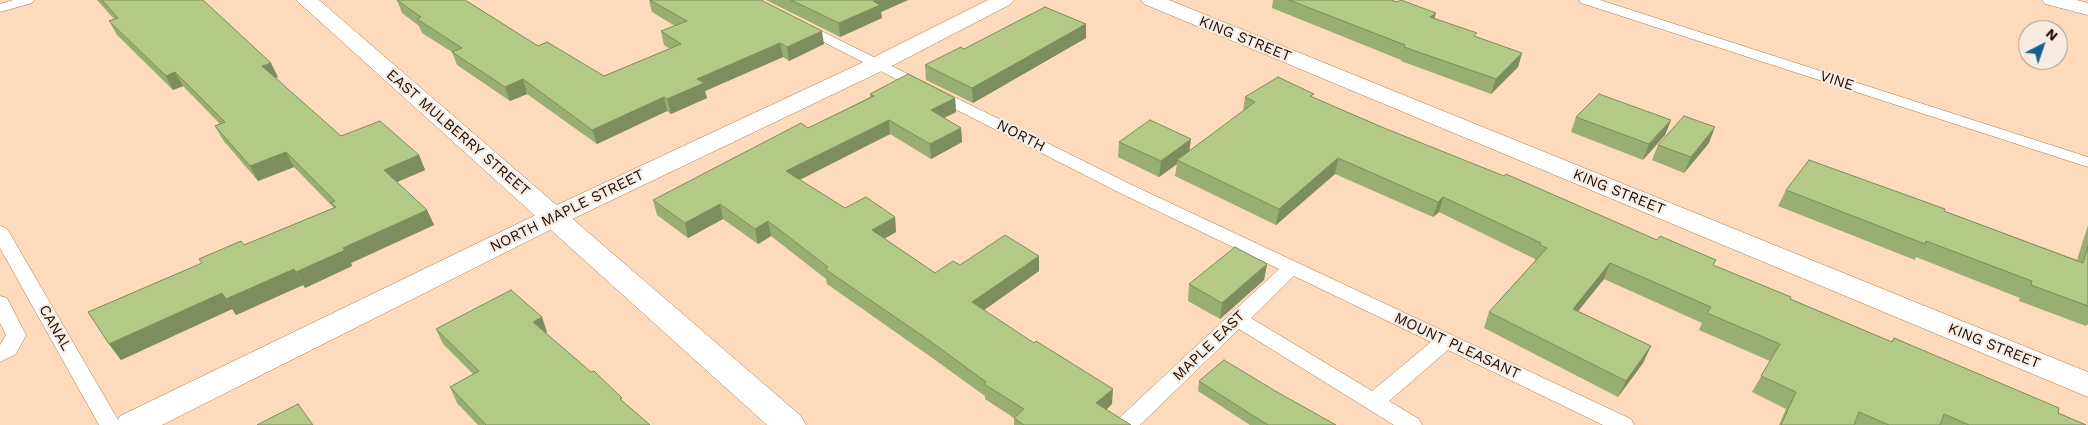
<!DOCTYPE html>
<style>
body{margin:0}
#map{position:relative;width:2088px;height:425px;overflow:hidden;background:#fddabb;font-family:"Work Sans",sans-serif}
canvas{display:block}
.north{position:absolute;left:2018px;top:20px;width:50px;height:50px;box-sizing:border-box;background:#f8ece2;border:1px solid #a29388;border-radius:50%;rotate:41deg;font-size:14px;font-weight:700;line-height:20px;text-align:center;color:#220e00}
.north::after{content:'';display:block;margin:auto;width:18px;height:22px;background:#156194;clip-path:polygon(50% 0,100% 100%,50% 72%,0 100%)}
</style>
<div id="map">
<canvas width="2088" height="425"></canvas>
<div class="north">N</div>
</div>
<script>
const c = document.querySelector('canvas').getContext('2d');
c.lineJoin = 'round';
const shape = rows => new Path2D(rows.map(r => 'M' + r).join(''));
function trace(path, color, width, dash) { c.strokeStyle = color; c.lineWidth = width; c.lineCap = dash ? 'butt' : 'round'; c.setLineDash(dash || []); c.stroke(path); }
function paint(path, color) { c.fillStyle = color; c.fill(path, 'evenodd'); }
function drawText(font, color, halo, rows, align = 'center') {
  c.font = font + ' "Work Sans",sans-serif'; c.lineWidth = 4.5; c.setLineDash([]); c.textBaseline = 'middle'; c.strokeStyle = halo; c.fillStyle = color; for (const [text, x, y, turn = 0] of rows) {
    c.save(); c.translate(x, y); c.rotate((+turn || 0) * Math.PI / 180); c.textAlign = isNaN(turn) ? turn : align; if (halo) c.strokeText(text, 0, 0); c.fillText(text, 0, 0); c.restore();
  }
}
const service = shape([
 [13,0,34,0,32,3,0,12,0,4,13,0],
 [1579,0,1600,0,2088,157,2088,167,1581,3,1579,0],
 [801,21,1132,185,1631,419,1634,425,1603,425,1448,350,1389,401,1419,419,1422,425,1394,425,1239,329,1140,425,1115,425,1118,419,1279,269,1120,193,796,28,794,25,801,21],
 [1294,276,1431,342,1372,391,1251,318,1294,276],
 [0,226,6,228,9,232,121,425,99,425,0,248,0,226],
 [0,296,7,298,26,335,16,354,0,362,0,345,6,335,0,323,0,296]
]);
const minor = shape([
 [296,0,319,0,801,416,806,425,767,425,296,0],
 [1141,0,1169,0,2088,372,2088,397,1144,4,1141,0],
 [2042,0,2077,0,2088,3,2088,15,2045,4,2042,0]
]);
const tertiary = shape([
 [988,0,1014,0,1011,4,886,69,564,223,162,425,115,425,120,416,544,211,870,59,988,0]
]);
trace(service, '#ad7845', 1);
trace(minor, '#ad7845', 1);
trace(tertiary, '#ad7845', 1);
paint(service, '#fff');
paint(minor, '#fff');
paint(tertiary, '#fff');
paint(shape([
 [97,0,203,0,278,77,275,78,341,136,419,155,425,170,397,182,427,210,434,225,351,263,352,266,305,288,303,285,236,315,232,309,121,360,109,344,244,245,334,208,294,167,258,181,223,140,215,126,220,124,183,86,173,90,117,35,109,21,114,19],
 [397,0,469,2,538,46,604,76,670,49,664,45,661,31,675,26,652,12,649,0,761,0,824,44,789,61,783,57,705,91,707,98,671,114,667,111,597,144,527,94,510,101,457,65,452,52,422,33,419,26,402,13],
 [766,0,908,0,881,12,882,18,840,37],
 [1273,0,1391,0,1476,37,1522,53,1518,67,1491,94,1401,61,1401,60,1272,8],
 [1086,24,1086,38,973,103,926,80,925,65,964,49],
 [870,94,955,98,956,112,944,118,961,128,962,142,931,159,890,134,800,180,845,208,895,217,896,232,884,239,935,273,960,265,1039,271,984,310,1112,404,1106,410,1131,425,1014,425,1014,418,985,399,985,396,931,357,827,284,826,279,771,236,758,244,723,219,688,238,657,215,653,200,808,128,870,97],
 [1245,97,1313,98,1714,266,1891,342,1894,338,2086,425,1779,425,1786,409,1752,392,1770,361,1699,330,1702,323,1604,279,1578,311,1651,346,1643,363,1618,397,1484,328,1489,312,1535,261,1535,259,1439,212,1433,217,1335,174,1276,225,1175,176,1177,164,1159,177,1118,157,1119,142,1190,151,1243,111],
 [1576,117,1671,120,1665,135,1643,160,1571,132],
 [1709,143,1684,173,1652,160,1658,145],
 [1786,190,1944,211,2077,260,2088,225,2088,324,2086,326,2019,301,2020,298,1916,257,1915,260,1778,206],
 [1267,264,1264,280,1220,319,1188,301,1189,284],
 [436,329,547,332,546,333,650,425,478,425,457,403,450,387,473,374,443,344],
 [1199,381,1277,392,1336,425,1250,425,1198,391]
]), '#99ae72');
paint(shape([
 [876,0,908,0,881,12,882,18,840,37,839,23],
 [1436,13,1432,27,1430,17],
 [1086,24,1086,38,973,103,972,88],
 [822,31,824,44,789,61,787,47],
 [780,43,783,57,705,91,707,98,671,114,667,99,697,79],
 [1522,53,1518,67,1491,94,1496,79],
 [271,63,278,77,269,80,262,66],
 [175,72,183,86,173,90,166,76],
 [523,79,527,94,510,101,505,87],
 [664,97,667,111,597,144,592,130],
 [955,98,956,112,932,124,931,110],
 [889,120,890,134,789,185,786,171],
 [1671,120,1665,135,1643,160,1649,144],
 [1715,127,1709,143,1684,173,1691,157],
 [961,128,962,142,931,159,930,144],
 [1191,139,1189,154,1177,160,1177,164,1159,177,1161,161],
 [286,152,294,167,258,181,250,166],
 [419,155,425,170,390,185,384,170],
 [1338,158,1335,174,1276,225,1279,209],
 [1443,197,1439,212,1433,217,1438,202],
 [720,204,723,219,688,238,685,223],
 [427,210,434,225,351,263,352,266,305,288,296,272,343,248],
 [895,217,896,232,873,245,872,230],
 [768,221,771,236,758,244,755,229],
 [1039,256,1039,271,973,318,972,302],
 [1610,263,1604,279,1567,325,1573,309],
 [1267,264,1264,280,1220,319,1222,303],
 [294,269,303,285,236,315,226,299],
 [222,293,232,309,121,360,109,344],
 [542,317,547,332,539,337,533,322],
 [1651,346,1643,363,1618,397,1626,381],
 [1113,389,1112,404,1096,419,1096,403]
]), '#7d8d5d');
const building = shape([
 [102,0,203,0,271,63,262,66,341,136,380,121,419,155,384,170,427,210,343,248,345,250,296,272,294,269,226,299,222,293,109,344,88,312,202,263,199,259,241,241,244,245,336,207,331,203,335,201,286,152,250,166,215,126,225,122,175,72,166,76,109,21,118,18,102,0],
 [397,0,465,0,538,46,547,42,604,76,681,44,661,31,687,21,650,0,761,0,822,31,787,47,780,43,697,79,704,83,667,99,664,97,592,130,523,79,505,87,452,52,462,48,417,19,421,17,397,0],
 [791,0,876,0,873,1,880,5,839,23,791,0],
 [1289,0,1391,0,1397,2,1401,0,1436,13,1430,17,1477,33,1474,36,1522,53,1496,79,1404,47,1405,45,1289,0],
 [1045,7,1086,24,972,88,925,65,961,47,964,49,1045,7],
 [908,74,955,98,931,110,961,128,930,144,889,120,786,171,845,208,866,197,895,217,872,230,935,273,953,261,960,265,1005,235,1039,256,972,302,1034,343,1036,341,1113,389,1096,403,1131,425,1024,425,1014,418,1024,409,984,384,986,382,930,341,825,269,828,267,768,221,755,229,720,204,685,223,653,200,801,123,808,128,874,96,870,94,908,74],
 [1278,77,1314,94,1310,96,1384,128,1504,176,1506,174,1657,240,1660,236,1716,260,1713,265,1791,297,1790,299,1892,342,1894,338,2059,408,2058,413,2086,425,1969,425,1944,414,1940,425,1889,425,1859,412,1854,425,1781,425,1796,392,1761,376,1780,344,1707,313,1711,307,1610,263,1573,309,1651,346,1626,381,1489,312,1547,248,1540,245,1541,243,1443,197,1438,202,1338,158,1279,209,1177,160,1255,102,1245,97,1278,77],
 [1599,94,1671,120,1649,144,1576,117,1599,94],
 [1684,116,1715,127,1691,157,1658,145,1684,116],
 [1150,120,1191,139,1161,161,1119,142,1150,120],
 [1809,160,1945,209,1944,211,2083,263,2088,246,2088,306,2031,285,2032,281,1926,241,1925,244,1786,190,1809,160],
 [1235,247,1267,264,1222,303,1189,284,1235,247],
 [511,290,542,317,533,322,591,372,594,371,622,398,620,399,650,425,486,425,450,387,479,371,436,329,511,290],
 [1224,360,1277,392,1336,425,1268,425,1252,415,1199,381,1224,360],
 [298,404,313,425,257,425,298,404]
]);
paint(building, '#b2ca85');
trace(building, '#7d8d5d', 1);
drawText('15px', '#220e00', '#f8ece2', [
 ["KING STREET",1245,39,22],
 ["VINE",1837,81,18],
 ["EAST MULBERRY STREET",458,133,41],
 ["NORTH",1021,136,27],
 ["KING STREET",1619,192,22],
 ["NORTH MAPLE STREET",567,211,-26],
 ["CANAL",55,328,60],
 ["MAPLE EAST",1209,346,-44],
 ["MOUNT PLEASANT",1457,346,25],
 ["KING STREET",1994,346,22]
]);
</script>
